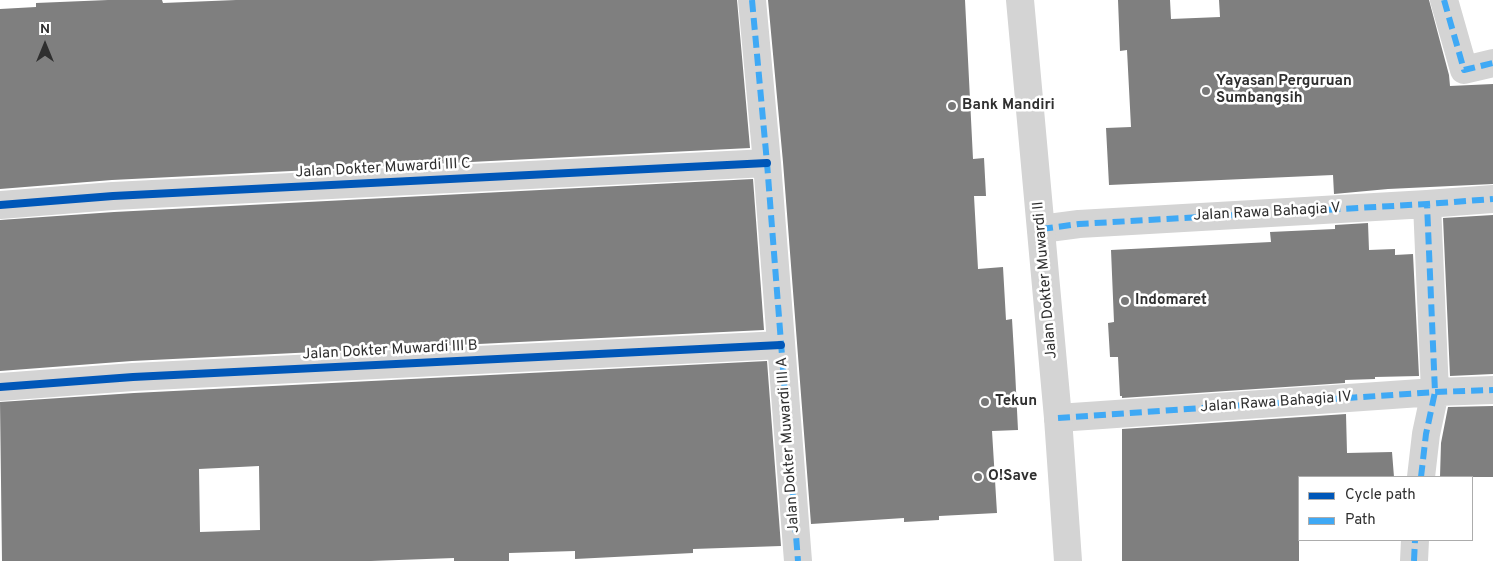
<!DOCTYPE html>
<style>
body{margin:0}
#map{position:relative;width:1493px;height:561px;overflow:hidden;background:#fff;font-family:Overpass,sans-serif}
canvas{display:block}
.legend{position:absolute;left:1298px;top:476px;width:175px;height:65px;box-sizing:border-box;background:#fff;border:1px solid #acacac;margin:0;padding:6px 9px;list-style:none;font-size:15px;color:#2f2f2f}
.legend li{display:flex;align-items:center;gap:10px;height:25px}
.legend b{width:25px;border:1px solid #acacac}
.north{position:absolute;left:20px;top:20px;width:50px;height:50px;-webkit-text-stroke:4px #fff;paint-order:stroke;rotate:0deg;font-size:14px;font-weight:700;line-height:20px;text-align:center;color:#2f2f2f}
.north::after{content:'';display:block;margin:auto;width:18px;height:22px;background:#2f2f2f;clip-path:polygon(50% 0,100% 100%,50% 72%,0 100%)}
</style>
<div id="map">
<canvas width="1493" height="561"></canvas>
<ul class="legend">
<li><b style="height:6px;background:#0057b8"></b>Cycle path</li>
<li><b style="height:6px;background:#3fa9f5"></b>Path</li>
</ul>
<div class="north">N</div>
</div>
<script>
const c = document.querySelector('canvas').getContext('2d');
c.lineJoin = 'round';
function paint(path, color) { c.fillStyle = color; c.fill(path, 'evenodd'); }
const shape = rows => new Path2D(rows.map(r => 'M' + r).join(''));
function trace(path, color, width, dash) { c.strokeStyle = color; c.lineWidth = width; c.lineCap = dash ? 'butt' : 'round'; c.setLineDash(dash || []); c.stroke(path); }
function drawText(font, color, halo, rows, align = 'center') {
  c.font = font + ' Overpass,sans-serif'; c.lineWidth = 5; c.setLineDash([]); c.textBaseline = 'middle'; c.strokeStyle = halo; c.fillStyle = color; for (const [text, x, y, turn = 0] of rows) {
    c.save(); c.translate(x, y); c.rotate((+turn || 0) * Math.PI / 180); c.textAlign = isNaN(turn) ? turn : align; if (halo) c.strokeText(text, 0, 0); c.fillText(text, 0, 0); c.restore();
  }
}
paint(shape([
 [108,0,162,0,163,3,236,0,737,0,750,148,112,180,0,189,0,9,36,7,36,3],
 [768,0,965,0,973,159,984,158,986,196,974,196,978,269,1003,267,1006,320,1012,319,1015,370,1018,430,992,431,997,513,939,516,939,520,904,522,904,518,811,524,783,162],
 [1118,0,1170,0,1171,19,1220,17,1219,0,1429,0,1449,75,1450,86,1493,84,1493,184,1388,189,1334,194,1333,175,1109,185,1106,128,1131,127,1127,50,1120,51],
 [753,179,764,330,132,361,0,371,0,220,114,212],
 [1493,215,1493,374,1450,376,1443,218],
 [1368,223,1369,250,1395,249,1395,255,1413,254,1419,376,1375,377,1375,379,1345,380,1345,383,1122,398,1122,396,1120,396,1118,357,1110,357,1108,323,1114,322,1111,250,1271,242,1270,232,1335,229,1335,225],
 [767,361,781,546,693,549,693,553,575,559,575,551,509,553,509,561,454,561,454,558,371,561,2,561,0,402,134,393],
 [259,466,260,530,200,532,199,469],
 [1493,406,1493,477,1440,477,1441,443,1448,407],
 [1346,414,1347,453,1392,452,1394,477,1299,477,1299,561,1122,561,1122,429]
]), '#7f7f7f');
trace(shape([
 [752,0,767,163,798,561],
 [1444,0,1464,70,1493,63],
 [0,205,113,196,767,163],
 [1041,229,1079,224,1427,204,1493,199],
 [0,387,133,377,781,345],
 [1058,418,1435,392,1493,390],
 [1421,477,1426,434,1435,392,1427,204],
 [1414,561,1415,540]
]), '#d4d4d4', 28);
trace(shape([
 [1020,0,1058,418,1068,561]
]), '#d4d4d4', 28);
trace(shape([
 [752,0,767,163,798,561],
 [1444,0,1464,70,1493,63],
 [1041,229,1079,224,1427,204,1493,199],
 [1058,418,1435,392,1493,390],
 [1421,477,1426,434,1435,392,1427,204],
 [1414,561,1415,540]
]), '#3fa9f5', 6, [12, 6]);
trace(shape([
 [0,205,113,196,767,163],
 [0,387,133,377,781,345]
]), '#0057b8', 8);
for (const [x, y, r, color] of [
 [1206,91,5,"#787878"],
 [952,106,5,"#787878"],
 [1125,301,5,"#787878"],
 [985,402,5,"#787878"],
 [978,477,5,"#787878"]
]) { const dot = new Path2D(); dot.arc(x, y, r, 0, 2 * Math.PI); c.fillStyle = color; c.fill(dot); trace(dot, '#fff', 2); }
drawText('bold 15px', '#2f2f2f', '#fff', [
 ["Yayasan Perguruan",1216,82],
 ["Sumbangsih",1216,99],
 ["Bank Mandiri",962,106],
 ["Indomaret",1135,301],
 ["Tekun",995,402],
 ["O!Save",988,477]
], 'left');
drawText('15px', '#2f2f2f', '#fff', [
 ["Jalan Dokter Muwardi III C",383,169,-3],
 ["Jalan Rawa Bahagia V",1267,213,-3],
 ["Jalan Dokter Muwardi II",1046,280,-95],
 ["Jalan Dokter Muwardi III B",390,351,-3],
 ["Jalan Rawa Bahagia IV",1276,403,-4],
 ["Jalan Dokter Muwardi III A",789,445,-94]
]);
</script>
